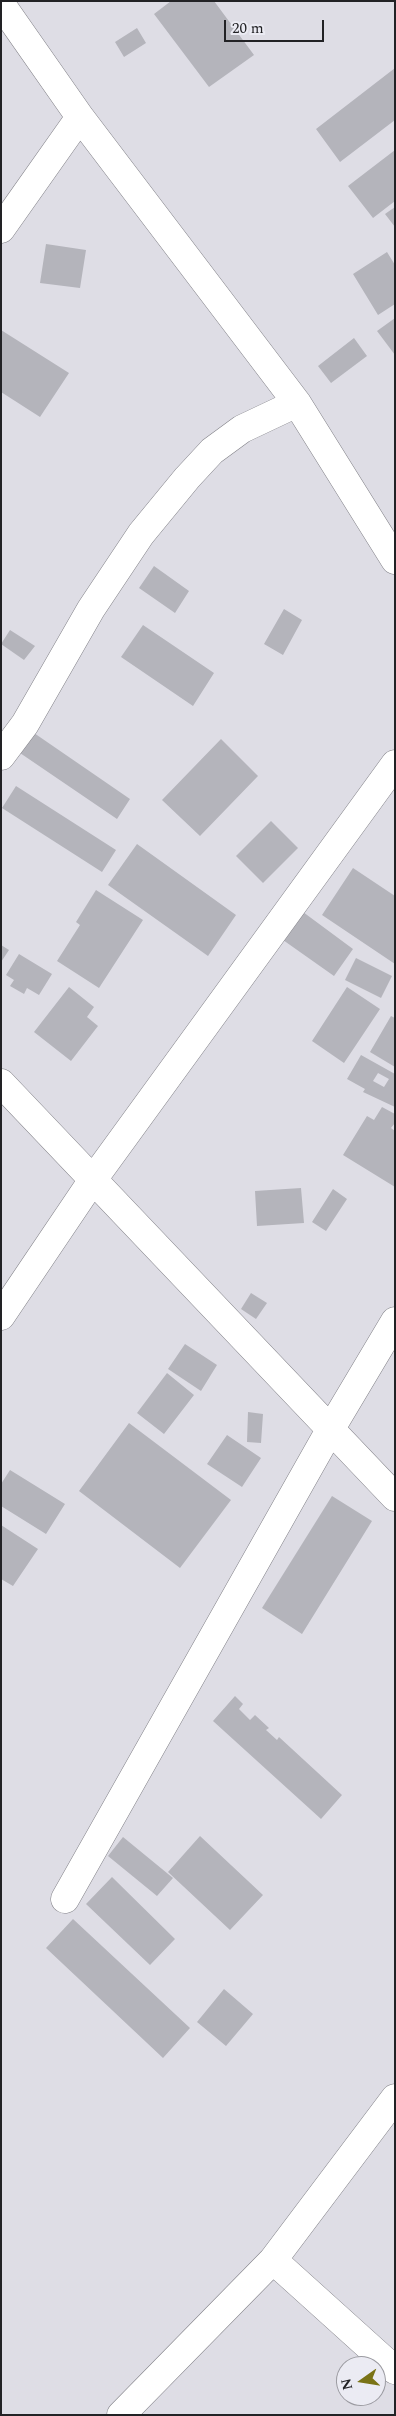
<!DOCTYPE html>
<style>
body{margin:0}
#map{position:relative;width:396px;height:2416px;overflow:hidden;background:#dedde5;font-family:Spectral,serif}
canvas{display:block}
.frame{position:absolute;inset:0;border:2px solid #222225;pointer-events:none}
.north{position:absolute;left:336px;top:2356px;width:50px;height:50px;box-sizing:border-box;background:#ebebf3;border:1px solid #9b9ba1;border-radius:50%;rotate:257deg;font-size:14px;font-weight:700;line-height:20px;text-align:center;color:#222225}
.north::after{content:'';display:block;margin:auto;width:18px;height:22px;background:#7a7316;clip-path:polygon(50% 0,100% 100%,50% 72%,0 100%)}
.scale{position:absolute;left:224px;top:20px;width:100px;height:22px;box-sizing:border-box;border:2px solid #222225;border-top:0;padding-left:6px;font-size:15px;line-height:18px;white-space:nowrap;color:#222225;-webkit-text-stroke:4px #ebebf3;paint-order:stroke}
</style>
<div id="map">
<canvas width="396" height="2416"></canvas>
<div class="frame"></div>
<div class="north">N</div>
<div class="scale">20 m</div>
</div>
<script>
const c = document.querySelector('canvas').getContext('2d');
c.lineJoin = 'round';
function paint(path, color) { c.fillStyle = color; c.fill(path, 'evenodd'); }
const shape = rows => new Path2D(rows.map(r => 'M' + r).join(''));
function trace(path, color, width, dash) { c.strokeStyle = color; c.lineWidth = width; c.lineCap = dash ? 'butt' : 'round'; c.setLineDash(dash || []); c.stroke(path); }
paint(shape([
 [171,1,214,1,254,55,209,87,154,14],
 [137,28,146,43,124,57,115,42],
 [395,68,395,120,340,162,316,129],
 [395,150,395,201,373,218,348,186],
 [395,207,395,227,385,214],
 [46,244,86,250,80,288,40,283],
 [387,252,395,265,395,304,378,315,353,274],
 [395,318,395,355,377,331],
 [1,330,69,373,40,417,1,392],
 [354,338,367,356,331,383,318,366],
 [154,566,189,591,175,613,139,588],
 [284,609,302,620,283,655,264,644],
 [143,625,214,673,193,706,121,657],
 [10,630,35,646,24,660,1,644],
 [34,733,130,799,117,819,20,753],
 [221,739,258,776,200,836,162,800],
 [16,786,116,850,102,872,2,808],
 [271,821,298,848,263,883,236,856],
 [137,844,236,915,208,956,108,885],
 [353,868,395,896,395,964,322,915],
 [96,890,143,920,99,988,57,961,80,925,76,922],
 [303,912,353,949,334,976,283,940],
 [1,945,9,950,1,962],
 [19,954,52,974,39,995,27,988,24,994,10,986,14,980,6,975],
 [356,958,392,976,381,998,345,980],
 [69,987,94,1007,87,1017,98,1026,71,1061,34,1032],
 [347,987,380,1009,344,1063,312,1041],
 [391,1016,395,1018,395,1067,370,1052],
 [361,1055,395,1074,395,1107,363,1092,365,1089,347,1079],
 [378,1073,389,1079,384,1087,373,1081],
 [382,1107,395,1114,395,1123,391,1128,395,1131,395,1187,343,1155,367,1116,374,1120],
 [301,1188,304,1223,257,1226,255,1191],
 [333,1189,347,1199,326,1231,312,1222],
 [251,1293,267,1303,256,1319,241,1309],
 [185,1344,217,1365,201,1391,168,1369],
 [167,1373,194,1395,164,1434,137,1413],
 [248,1412,263,1414,261,1443,247,1442],
 [129,1423,231,1500,180,1568,79,1491],
 [227,1435,261,1458,242,1487,207,1464],
 [10,1470,65,1504,46,1534,1,1506,1,1484],
 [332,1496,372,1521,302,1634,262,1608],
 [1,1525,38,1549,13,1586,1,1579],
 [235,1696,243,1704,239,1709,250,1720,255,1715,269,1728,266,1730,277,1740,279,1737,342,1795,321,1819,213,1721],
 [200,1836,263,1895,230,1930,168,1872],
 [123,1837,173,1878,157,1896,108,1856],
 [112,1877,175,1939,150,1965,86,1904],
 [73,1919,190,2028,163,2058,46,1948],
 [224,1989,253,2014,226,2046,197,2022]
]), '#b4b4bb');
const street = shape([
 [1,4,80,117,297,403,395,560],
 [1,229,80,117],
 [1,756,25,724,91,609,141,534,187,478,212,451,242,429,297,403],
 [1,1083,395,1497],
 [1,1316,92,1181,395,764],
 [65,1899,330,1430,395,1321],
 [273,2260,395,2370],
 [121,2415,273,2260,395,2098]
]);
trace(street, '#818087', 29);
trace(street, '#fff', 28);
</script>
